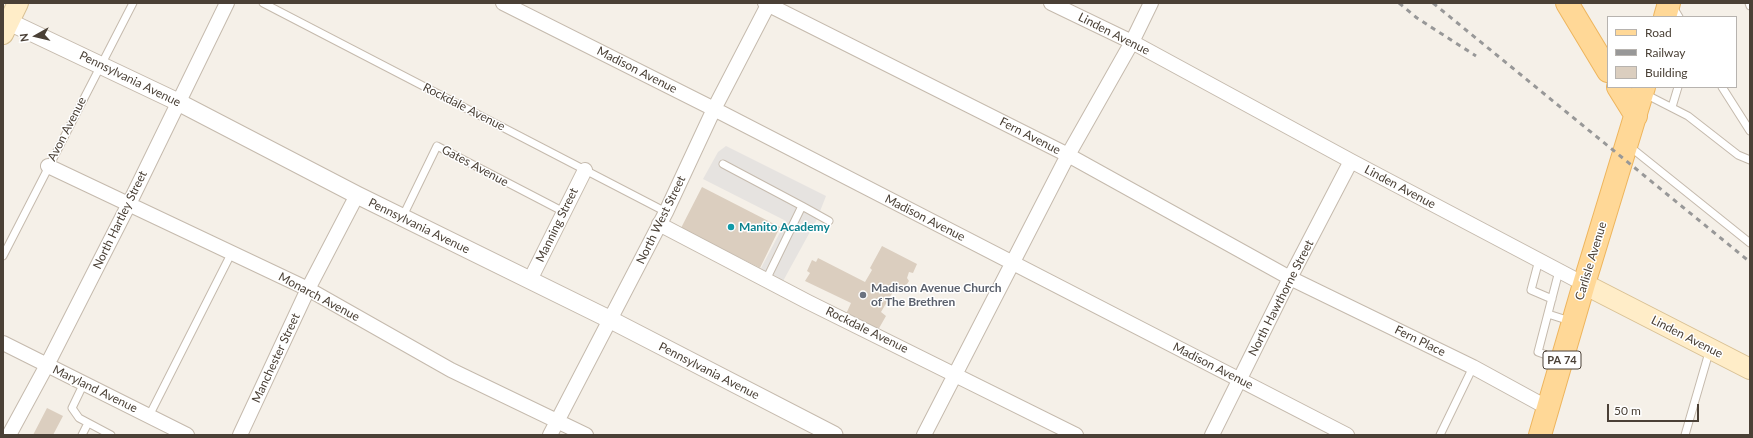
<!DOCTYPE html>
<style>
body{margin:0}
#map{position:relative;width:1753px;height:438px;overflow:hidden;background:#f5f0e8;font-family:Lato,sans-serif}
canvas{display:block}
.frame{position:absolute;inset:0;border:4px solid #4a4036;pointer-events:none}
.legend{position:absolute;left:1607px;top:16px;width:130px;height:72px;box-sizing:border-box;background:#fff;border:1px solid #b7b3af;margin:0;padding:5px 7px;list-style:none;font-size:12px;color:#4a4036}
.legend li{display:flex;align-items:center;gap:8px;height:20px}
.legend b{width:20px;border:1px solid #b7b3af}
.north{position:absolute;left:16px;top:16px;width:40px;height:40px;-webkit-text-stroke:3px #fff;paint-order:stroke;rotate:262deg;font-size:11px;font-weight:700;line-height:16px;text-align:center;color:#4a4036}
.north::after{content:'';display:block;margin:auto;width:14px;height:18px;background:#4a4036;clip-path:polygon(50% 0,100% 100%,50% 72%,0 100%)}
.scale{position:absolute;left:1607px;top:404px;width:92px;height:18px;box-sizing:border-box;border:2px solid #4a4036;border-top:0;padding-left:5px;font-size:12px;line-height:14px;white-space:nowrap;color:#4a4036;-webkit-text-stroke:3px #fff;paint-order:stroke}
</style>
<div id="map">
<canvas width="1753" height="438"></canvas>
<div class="frame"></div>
<ul class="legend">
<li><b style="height:5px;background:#ffd897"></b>Road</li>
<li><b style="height:5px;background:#989898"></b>Railway</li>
<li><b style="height:11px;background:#dbcebf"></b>Building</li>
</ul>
<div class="north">N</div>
<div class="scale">50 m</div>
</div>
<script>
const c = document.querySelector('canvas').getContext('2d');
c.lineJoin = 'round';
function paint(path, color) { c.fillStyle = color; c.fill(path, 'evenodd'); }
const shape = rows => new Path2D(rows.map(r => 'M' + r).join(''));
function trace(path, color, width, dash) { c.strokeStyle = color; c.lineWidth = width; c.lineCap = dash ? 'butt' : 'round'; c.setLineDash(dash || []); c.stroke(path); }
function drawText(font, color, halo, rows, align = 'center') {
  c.font = font + ' Lato,sans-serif'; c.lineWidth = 3; c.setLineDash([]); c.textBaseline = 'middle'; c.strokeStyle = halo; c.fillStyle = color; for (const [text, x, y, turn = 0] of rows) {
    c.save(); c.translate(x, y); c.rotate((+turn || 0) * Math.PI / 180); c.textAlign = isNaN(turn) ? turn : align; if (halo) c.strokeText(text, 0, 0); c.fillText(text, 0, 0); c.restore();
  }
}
paint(shape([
 [726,146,826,196,817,219,782,283,760,270,786,221,703,179,718,152]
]), '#e6e3e0');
paint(shape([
 [702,187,780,227,760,268,681,228],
 [882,246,917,264,913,273,909,272,907,278,909,281,905,287,897,285,881,312,886,316,878,330,846,314,851,303,805,281,810,273,807,271,812,260,816,262,818,258,865,282,872,270,870,268],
 [47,408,63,416,53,435,33,435]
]), '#dbcebf');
const service = shape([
 [263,3,666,212],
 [1749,3,1750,6],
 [1673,7,1679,17],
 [1722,87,1750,131],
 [1645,94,1688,116,1738,155,1750,160],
 [1672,107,1678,87],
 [1629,146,1750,243],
 [723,164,802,206,766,280],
 [802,206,829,221],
 [402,218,437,146,564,212],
 [3,256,133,3],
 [1539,260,1531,290,1552,299],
 [1559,271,1538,352,1560,360],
 [1548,314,1570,321],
 [84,383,72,408,79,418,111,435],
 [149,416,231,254],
 [82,435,88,423],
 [1440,435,1473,367],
 [1685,435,1710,349]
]);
const minor = shape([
 [503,3,714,109,1347,435],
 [765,3,1068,155,1290,278,1473,367,1548,408],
 [1051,3,1132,42,1351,161,1584,284],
 [48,166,308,289,451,370,586,435],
 [659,224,808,302,1076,435],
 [530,280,585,170],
 [3,343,187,435],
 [9,435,47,365,129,204,227,3],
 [240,435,308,289,357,195],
 [550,435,666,212,714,109,769,3],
 [924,435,1068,155,1132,42,1151,3],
 [1212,435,1290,278,1351,161]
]);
const tertiary = shape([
 [3,19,178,102,357,195,611,320,834,435]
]);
const secondary = shape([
 [3,34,18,3],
 [1584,284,1750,369]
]);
const primary = shape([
 [1567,3,1608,71],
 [1665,17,1669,3],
 [1618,87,1636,116],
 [1540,435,1584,284,1644,87]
]);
trace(service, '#c5baad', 9);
trace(minor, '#c5baad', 16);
trace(tertiary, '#c5baad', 19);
trace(secondary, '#d9c194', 22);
trace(primary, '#eeb55d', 24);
trace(service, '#fff', 7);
trace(minor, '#fff', 14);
trace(tertiary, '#fff', 17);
trace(secondary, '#ffedc8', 20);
trace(primary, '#ffd897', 22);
trace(shape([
 [1399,3,1417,18,1476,56],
 [1433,3,1750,262]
]), '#989898', 3, [5, 5]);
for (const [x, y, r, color] of [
 [731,227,4,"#0f9aa8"],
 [863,295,4,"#6b7280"]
]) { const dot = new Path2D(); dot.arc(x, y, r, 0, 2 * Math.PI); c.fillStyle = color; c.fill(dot); trace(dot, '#fff', 1.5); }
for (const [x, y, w] of [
 [1562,360,38]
]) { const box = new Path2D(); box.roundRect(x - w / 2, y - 9, w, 18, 3); c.fillStyle = '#fff'; c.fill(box); trace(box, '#4a4036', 1); }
drawText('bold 11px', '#4a4036', null, [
 ["PA 74",1562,360]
]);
drawText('12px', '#4a4036', '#fff', [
 ["Linden Avenue",1114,34,27],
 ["Madison Avenue",637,70,27],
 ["Pennsylvania Avenue",130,79,26],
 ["Rockdale Avenue",464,107,27],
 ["Avon Avenue",67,129,-63],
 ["Fern Avenue",1030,136,27],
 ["Gates Avenue",475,166,28],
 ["Linden Avenue",1400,187,28],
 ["Madison Avenue",925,218,27],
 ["North Hartley Street",120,220,-64],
 ["North West Street",661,220,-64],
 ["Manning Street",557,225,-64],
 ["Pennsylvania Avenue",419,226,26],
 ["Carlisle Avenue",1591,261,-73],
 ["Monarch Avenue",319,297,28],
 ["North Hawthorne Street",1281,298,-63],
 ["Rockdale Avenue",867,330,26],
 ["Linden Avenue",1687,337,27],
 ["Fern Place",1420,341,26],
 ["Manchester Street",276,358,-65],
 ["Madison Avenue",1213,366,27],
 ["Pennsylvania Avenue",709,371,27],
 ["Maryland Avenue",95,389,26]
]);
drawText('bold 12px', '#0d838f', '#fff', [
 ["Manito Academy",739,227]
], 'left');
drawText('bold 12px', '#5b616d', '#fff', [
 ["Madison Avenue Church",871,288],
 ["of The Brethren",871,302]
], 'left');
</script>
